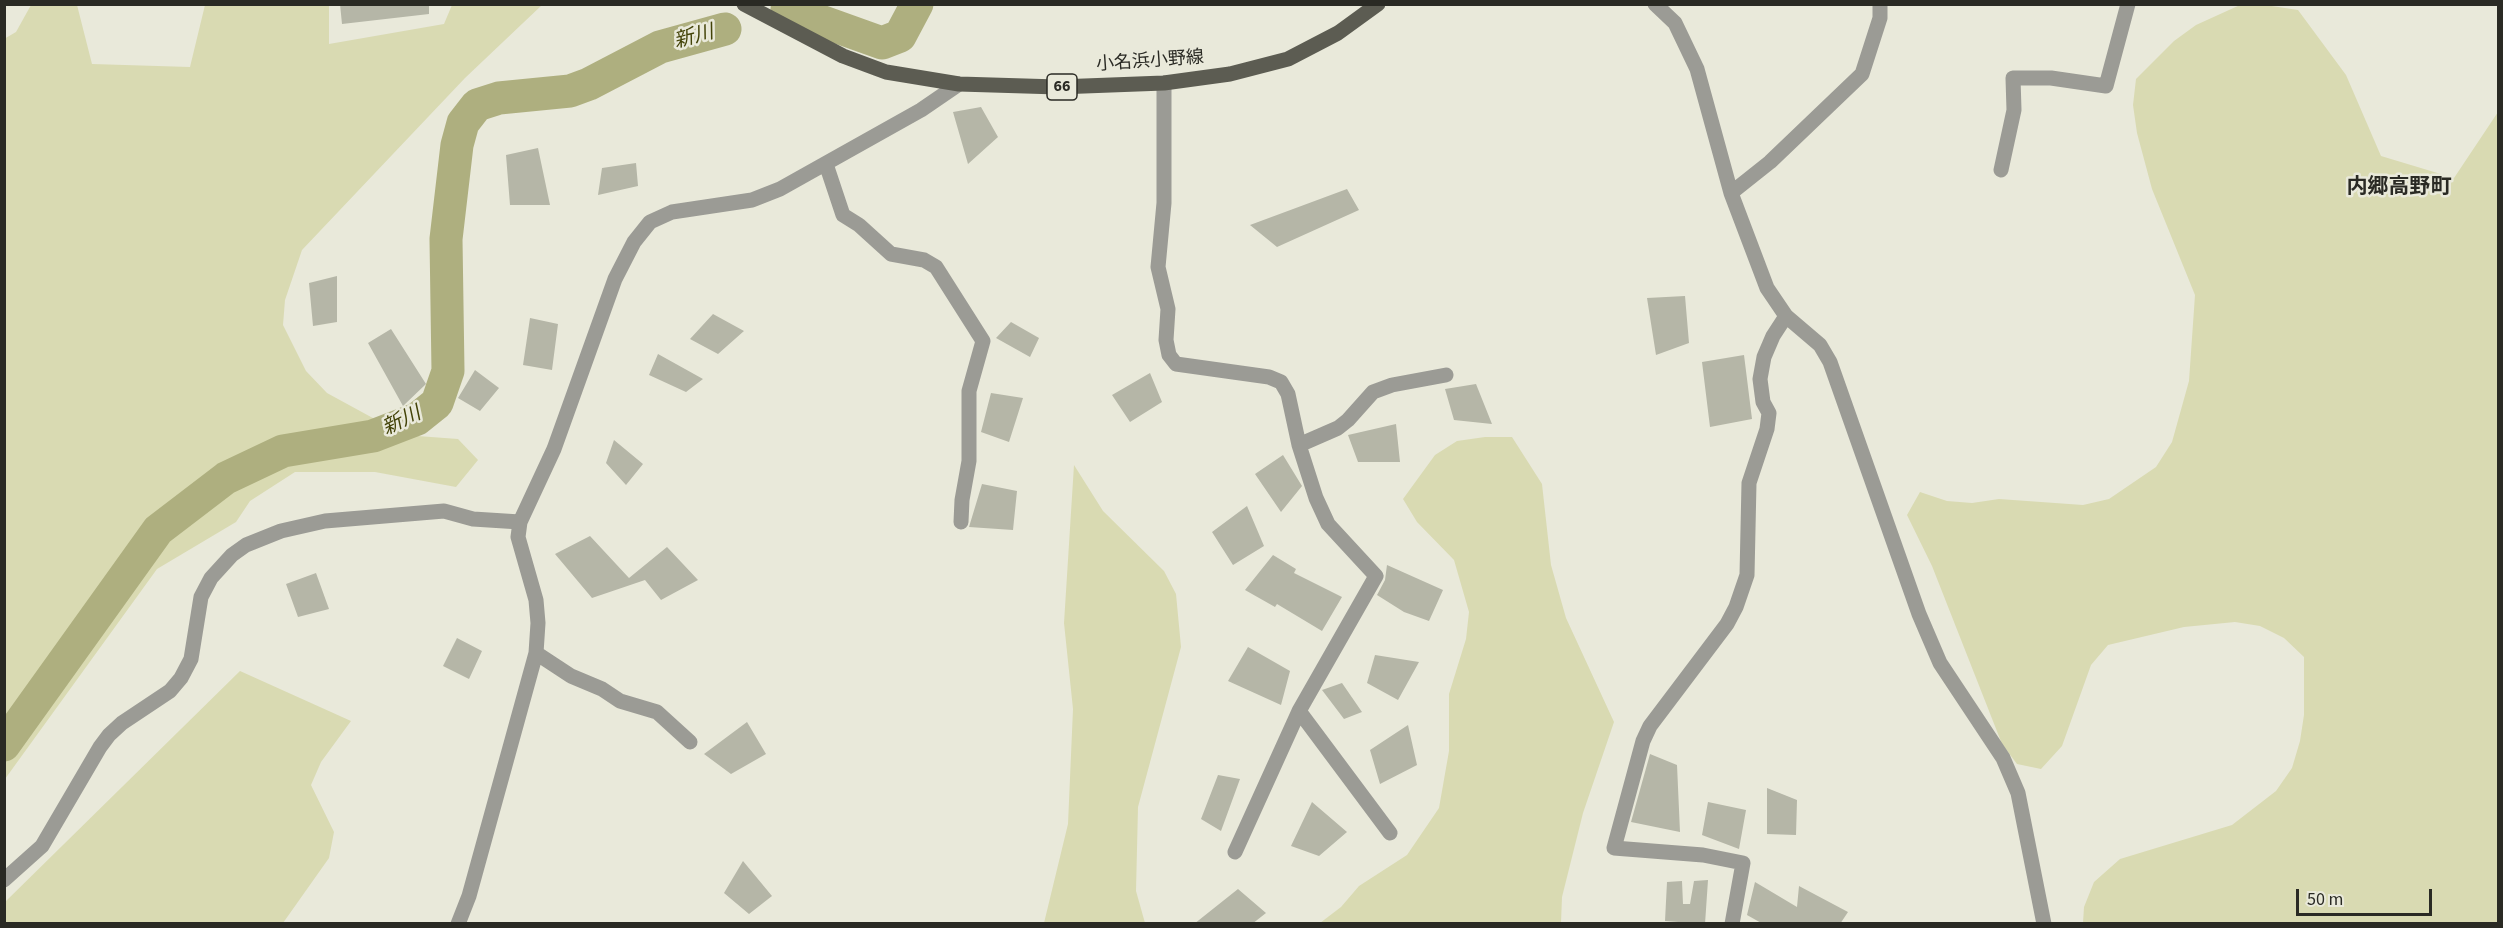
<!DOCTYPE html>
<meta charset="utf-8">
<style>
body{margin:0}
#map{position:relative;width:2503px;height:928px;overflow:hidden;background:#e9e9da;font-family:"Source Sans 3",sans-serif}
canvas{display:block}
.frame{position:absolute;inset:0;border:6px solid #2a2a24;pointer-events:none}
.scale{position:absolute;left:2296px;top:889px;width:136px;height:27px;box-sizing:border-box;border:3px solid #2a2a24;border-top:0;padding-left:8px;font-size:18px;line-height:21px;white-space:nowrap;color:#2a2a24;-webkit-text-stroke:4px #e9e9da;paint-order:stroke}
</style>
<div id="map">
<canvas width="2503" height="928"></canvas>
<div class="frame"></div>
<div class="scale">50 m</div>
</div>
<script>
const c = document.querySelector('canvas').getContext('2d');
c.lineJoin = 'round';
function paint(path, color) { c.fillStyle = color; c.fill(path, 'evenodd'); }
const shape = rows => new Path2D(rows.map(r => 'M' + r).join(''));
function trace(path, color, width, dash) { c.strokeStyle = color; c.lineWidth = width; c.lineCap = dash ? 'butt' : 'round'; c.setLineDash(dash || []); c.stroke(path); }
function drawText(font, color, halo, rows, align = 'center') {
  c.font = font + ' "Source Sans 3","Noto Sans JP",sans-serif'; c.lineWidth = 5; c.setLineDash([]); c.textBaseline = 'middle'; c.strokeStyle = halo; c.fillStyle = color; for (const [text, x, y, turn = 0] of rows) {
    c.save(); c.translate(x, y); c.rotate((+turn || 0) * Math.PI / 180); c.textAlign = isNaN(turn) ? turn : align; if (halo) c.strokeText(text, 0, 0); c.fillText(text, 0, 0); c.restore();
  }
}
paint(shape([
 [31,5,77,5,92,64,190,67,205,5,329,5,329,44,444,24,452,5,542,5,465,78,302,250,285,300,283,325,306,371,327,393,404,435,458,439,478,460,456,487,375,472,295,472,250,501,236,522,157,569,5,779,4,39,16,32],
 [2240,5,2265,5,2298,10,2346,75,2381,156,2454,178,2498,112,2498,923,2083,923,2084,907,2094,882,2120,859,2232,825,2276,791,2292,768,2300,741,2304,715,2304,657,2284,638,2260,626,2235,622,2184,627,2108,645,2091,665,2062,746,2041,769,2017,764,2002,744,1932,566,1907,515,1920,492,1947,501,1972,503,1999,499,2083,505,2109,499,2156,467,2172,442,2189,381,2195,295,2152,189,2137,133,2133,105,2136,79,2174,41,2196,25],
 [1485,437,1512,437,1542,484,1551,565,1566,618,1614,722,1583,813,1562,897,1561,923,1320,923,1341,907,1359,886,1407,855,1439,808,1449,751,1449,694,1466,639,1469,612,1454,560,1417,522,1403,499,1435,455,1457,441],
 [1074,465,1103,511,1164,571,1176,594,1181,647,1138,807,1136,891,1145,923,1044,923,1068,824,1073,709,1064,623],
 [240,671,351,721,321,762,311,785,334,832,329,858,283,923,5,923,5,902]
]), '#d9dab2');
trace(shape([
 [787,9,882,43,900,36,917,4],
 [4,745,158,530,226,478,283,451,373,436,417,419,437,403,448,371,446,239,457,145,463,123,477,105,499,98,570,91,589,84,660,47,725,29]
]), '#aeaf7f', 33);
paint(shape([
 [340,4,429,4,429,14,342,24],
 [981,107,998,137,968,164,953,112],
 [538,148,550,205,510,205,506,155],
 [636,163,638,186,598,195,602,168],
 [1347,189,1359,210,1277,247,1250,225],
 [337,276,337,322,313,326,309,283],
 [1685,296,1689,343,1656,355,1647,298],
 [713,314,744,331,718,354,690,339],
 [530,318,558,324,552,370,523,365],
 [1011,322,1039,338,1030,357,996,338],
 [391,329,426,384,403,406,368,343],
 [658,354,703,379,686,392,649,375],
 [1744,355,1752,419,1710,427,1702,362],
 [475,370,499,388,480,411,458,398],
 [1150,373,1162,402,1130,422,1112,395],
 [1476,384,1492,424,1454,420,1445,389],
 [991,393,1023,398,1009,442,981,432],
 [1396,424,1400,462,1358,462,1348,435],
 [614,440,643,464,626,485,606,463],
 [1283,455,1302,486,1281,512,1255,474],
 [982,484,1017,491,1013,530,969,527],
 [1247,506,1264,546,1233,565,1212,532],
 [590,536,629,578,667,547,698,580,661,600,645,580,592,598,555,554],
 [1273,555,1296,569,1294,573,1342,597,1322,631,1277,604,1275,607,1245,590],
 [1387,565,1443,590,1429,621,1404,612,1377,595,1385,580],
 [316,573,329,609,298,617,286,584],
 [457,638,482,651,469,679,443,666],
 [1248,647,1290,671,1281,705,1228,681],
 [1375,655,1419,662,1398,700,1367,683],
 [1342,683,1362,712,1344,719,1322,690],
 [747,722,766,754,731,774,704,754],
 [1408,725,1417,765,1380,784,1370,750],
 [1650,754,1677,765,1680,832,1631,822],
 [1218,775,1240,779,1221,831,1201,819],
 [1767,788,1797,800,1796,835,1767,834],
 [1312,802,1347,832,1319,856,1291,846],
 [1708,802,1746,810,1739,849,1702,835],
 [743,861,772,896,749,914,724,893],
 [1708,880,1705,924,1665,921,1667,882,1682,881,1683,904,1690,904,1694,881],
 [1755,882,1797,907,1799,886,1848,912,1840,924,1763,924,1747,915],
 [1238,889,1266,913,1252,924,1194,924]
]), '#b5b6a7');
trace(shape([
 [1655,4,1675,23,1697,69,1731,193,1767,288,1786,316,1820,345,1830,362,1919,614,1940,663,2003,758,2018,793,2044,924],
 [1164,83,1164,203,1158,267,1168,309,1166,340,1169,355,1176,364,1269,377,1281,382,1288,394,1299,445,1316,498,1328,524,1376,576,1299,711,1235,852],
 [826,164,843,215,859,225,891,254,924,260,936,267,983,341,969,391,969,461,962,500,961,522],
 [2001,170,2014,110,2013,78,2051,78,2106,86,2128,4],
 [1731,193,1770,162,1862,74,1880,18,1880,4],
 [1299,445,1338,428,1348,420,1373,392,1392,385,1446,375],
 [536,653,571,676,602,689,620,701,657,712,690,742],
 [1299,711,1390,833],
 [4,880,42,846,100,747,109,735,122,723,170,691,181,678,191,659,201,597,211,578,232,555,246,545,281,531,325,521,444,511,473,519,520,522],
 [458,924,469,896,536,653,538,623,536,600,518,537,520,522,554,449,615,279,634,242,650,222,672,212,752,200,780,189,921,110,959,84],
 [1732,924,1743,863,1703,855,1614,848,1643,741,1650,726,1727,624,1736,607,1747,575,1749,483,1767,429,1769,413,1763,402,1760,379,1764,357,1773,336,1786,316]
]), '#9b9b95', 15);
trace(shape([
 [744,4,843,56,886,72,959,84,1058,87,1164,83,1230,74,1288,59,1338,33,1378,4]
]), '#5c5c52', 15);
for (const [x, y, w] of [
 [1062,87,30]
]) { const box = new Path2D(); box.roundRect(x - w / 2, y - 13, w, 26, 4.5); c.fillStyle = '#e9e9da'; c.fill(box); trace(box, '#2a2a24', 1.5); }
drawText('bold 16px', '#2a2a24', null, [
 ["66",1062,87]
]);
drawText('18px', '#2a2a24', '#e9e9da', [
 ["小名浜小野線",1150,62,-4]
]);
drawText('italic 20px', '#434308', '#e9e9da', [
 ["新川",694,38,-15],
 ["新川",402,422,-26]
]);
drawText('bold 21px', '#2a2a24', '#e9e9da', [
 ["内郷高野町",2399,188]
]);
</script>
